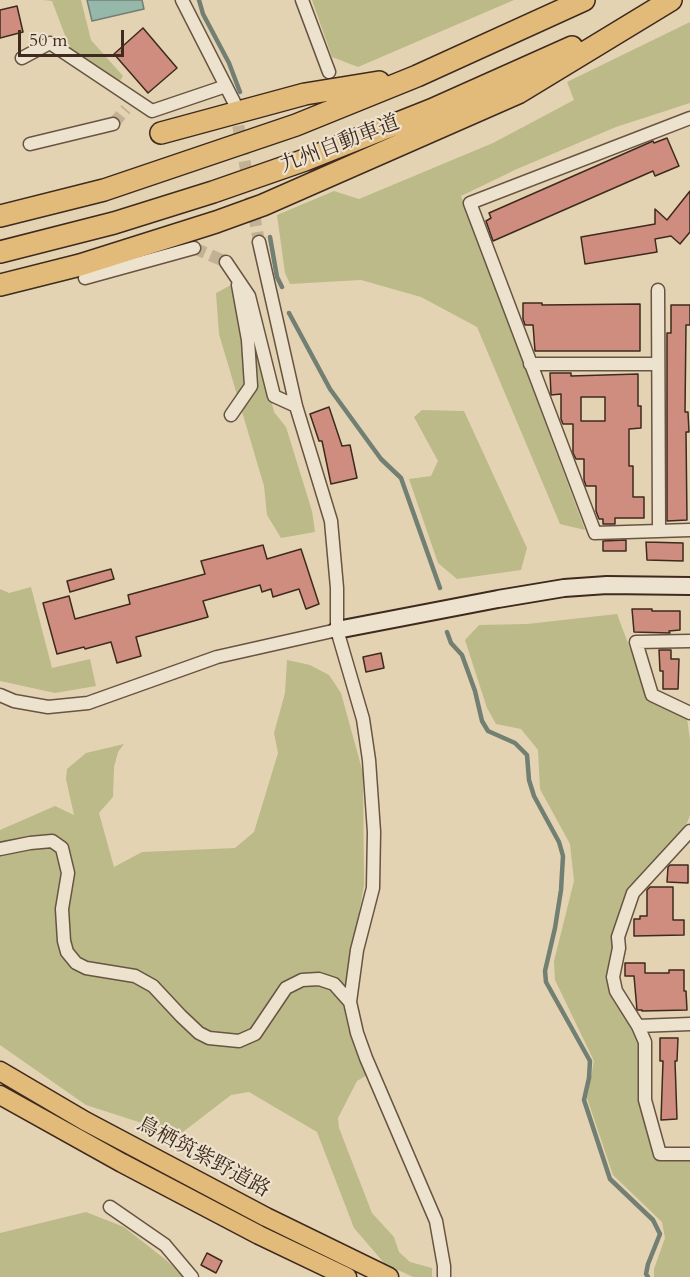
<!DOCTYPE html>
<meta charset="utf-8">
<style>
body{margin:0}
#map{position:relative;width:690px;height:1277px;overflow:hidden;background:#e4d3b2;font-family:Cardo,serif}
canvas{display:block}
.scale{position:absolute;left:18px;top:30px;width:106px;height:27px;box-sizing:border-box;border:3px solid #3e2a1e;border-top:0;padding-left:8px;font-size:18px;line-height:21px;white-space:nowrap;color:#3e2a1e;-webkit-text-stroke:4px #ede2cd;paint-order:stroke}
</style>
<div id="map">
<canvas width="690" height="1277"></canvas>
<div class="scale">50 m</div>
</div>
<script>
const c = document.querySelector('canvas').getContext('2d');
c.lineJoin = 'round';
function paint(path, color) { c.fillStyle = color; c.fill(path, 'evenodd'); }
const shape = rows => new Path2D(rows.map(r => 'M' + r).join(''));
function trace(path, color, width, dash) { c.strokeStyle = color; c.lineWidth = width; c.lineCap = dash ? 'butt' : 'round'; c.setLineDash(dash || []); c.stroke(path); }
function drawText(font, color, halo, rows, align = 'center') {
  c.font = font + ' Cardo,"Noto Serif JP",serif'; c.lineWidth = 4.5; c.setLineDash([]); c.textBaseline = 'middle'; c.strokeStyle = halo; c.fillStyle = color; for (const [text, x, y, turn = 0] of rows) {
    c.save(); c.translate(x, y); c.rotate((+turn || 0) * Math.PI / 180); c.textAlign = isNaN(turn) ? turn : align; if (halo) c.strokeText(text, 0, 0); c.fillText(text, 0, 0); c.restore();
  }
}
paint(shape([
 [43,0,81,0,91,40,123,76,114,90,71,51,52,1],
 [312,0,514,0,358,67,332,57],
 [690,22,690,103,616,127,517,169,461,196,585,530,560,524,477,327,421,297,361,280,290,284,285,273,277,215,334,191,359,199,493,143,574,100,567,82],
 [233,284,251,317,274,412,286,427,312,511,315,532,281,538,267,515,264,486,219,334,216,293],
 [422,410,464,411,527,548,521,570,457,579,438,563,409,479,431,476,438,461,414,417],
 [31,587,52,668,90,659,96,686,55,693,0,681,0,589,9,593],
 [617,614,650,702,687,718,690,740,690,815,685,829,630,891,613,939,610,985,642,1042,657,1159,690,1158,690,1277,654,1277,654,1269,665,1238,662,1222,613,1175,587,1098,594,1061,555,980,554,961,574,881,570,844,540,789,538,750,521,729,496,724,487,708,465,640,479,625,527,624],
 [287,660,310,665,329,675,341,693,363,773,364,885,343,1004,348,1028,367,1075,357,1081,338,1118,339,1128,372,1213,394,1237,399,1252,410,1262,432,1268,432,1277,413,1277,385,1264,354,1228,317,1132,249,1092,231,1095,179,1135,86,1105,0,1045,0,830,55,806,74,815,66,779,67,769,86,753,124,744,118,752,114,767,113,797,99,813,114,867,142,852,235,848,254,832,278,753,274,733,285,693],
 [86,1212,124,1227,166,1260,184,1277,0,1277,0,1233]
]), '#bbba88');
const water = shape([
 [87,0,142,0,144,9,92,21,87,0]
]);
paint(water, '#95b8ab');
trace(water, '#727f73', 1.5);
trace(shape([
 [199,0,203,14,229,63,240,92],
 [270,237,277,277,282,287],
 [289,313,330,389,381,459,401,478,440,588],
 [447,632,451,643,462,655,475,691,482,721,488,731,515,743,527,755,529,780,534,796,559,842,563,856,561,890,555,928,545,971,546,982,590,1061,589,1078,584,1100,610,1179,653,1220,660,1234,648,1264,646,1274,648,1277]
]), '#727f73', 4.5);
const building = shape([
 [17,6,23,32,0,38,0,10,17,6],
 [143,28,177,68,148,93,114,54,143,28],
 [667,138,679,166,655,176,653,171,493,241,486,221,491,218,489,213,653,141,654,143,667,138],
 [690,191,690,232,680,244,671,236,655,239,657,252,585,264,581,237,655,224,655,209,667,220,690,191],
 [523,303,542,303,542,305,640,304,640,351,535,351,533,325,525,325,523,319,523,303],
 [671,305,690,305,690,325,686,325,685,412,688,412,689,432,686,432,687,520,667,521,667,333,671,333,671,305],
 [550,373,571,373,571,376,638,374,638,406,641,406,641,428,629,429,629,466,633,466,633,497,644,497,644,518,615,518,615,524,603,524,603,519,599,519,596,511,596,486,586,486,584,480,584,459,576,459,573,453,573,424,563,424,561,419,561,394,551,395,550,373],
 [581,397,605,397,605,421,581,421,581,397],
 [329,407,342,446,350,445,357,478,331,484,322,441,319,441,310,414,329,407],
 [626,540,626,551,603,551,603,541,626,540],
 [646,542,683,543,683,561,647,560,646,542],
 [263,545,267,559,301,549,319,604,306,609,299,589,273,597,271,589,262,592,260,585,203,601,208,617,136,637,141,656,117,663,111,642,85,649,84,647,57,654,43,603,69,596,75,619,130,604,128,595,205,574,201,561,263,545],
 [111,569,114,579,70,592,67,581,111,569],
 [632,609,652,609,652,611,680,611,680,630,669,631,670,633,634,632,632,609],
 [659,650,671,650,671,659,679,659,678,689,663,689,663,671,660,671,659,650],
 [381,653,384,668,366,672,363,657,381,653],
 [670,865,688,865,688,883,667,882,668,867,670,865],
 [650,887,673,887,673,920,684,920,684,935,634,936,634,919,640,919,640,916,647,916,647,890,650,887],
 [625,963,645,963,645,973,669,973,669,970,684,970,684,991,686,991,687,1010,642,1011,642,1010,637,1010,634,976,625,976,625,963],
 [660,1038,678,1038,677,1061,675,1061,677,1119,661,1120,663,1061,660,1061,660,1038],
 [207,1253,222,1261,216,1273,201,1265,207,1253]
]);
paint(building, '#cf8d7f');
trace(building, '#3e2a1e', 1.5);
trace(shape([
 [235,108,259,242],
 [113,124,126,109],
 [194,248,226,262]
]), '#c3b194', 12, [12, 6]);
const street = shape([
 [182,0,234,102],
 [302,0,329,72],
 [22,58,50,43,152,111,226,86],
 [690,118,470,203,595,533,690,530],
 [30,144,113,124],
 [259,242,296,406,331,521,337,588,337,630,363,719,369,760,374,832,373,888,357,950,350,1002,357,1033,366,1058,436,1221,444,1266,444,1277],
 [226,262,249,296,274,396,296,406],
 [85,278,194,248],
 [658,290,659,530],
 [530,364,658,364],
 [231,415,251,386,248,340,238,285],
 [690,641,636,642,652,695,690,713],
 [0,695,14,701,48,707,88,703,217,657,337,630],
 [690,831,633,893,618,937,619,948,613,977,616,991,638,1026,645,1042,645,1100,660,1154,690,1154],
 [0,849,30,843,52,841,62,848,68,873,62,909,64,941,67,952,76,963,86,968,135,976,153,986,181,1016,199,1033,209,1038,239,1041,255,1034,286,988,302,980,319,979,334,984,350,1002],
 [638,1026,690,1024],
 [110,1207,165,1245,192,1277]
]);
const secondary = shape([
 [337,630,498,599,564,588,607,585,690,586]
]);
const primary = shape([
 [0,1071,85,1121,266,1217,389,1277],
 [0,1095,122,1163,259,1235,347,1277]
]);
const highway = shape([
 [161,133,305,94,379,82],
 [0,216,104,190,296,125,417,76,584,0],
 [0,252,114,223,213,192,305,160,431,110,572,47],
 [0,285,80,265,216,222,263,205,518,93,671,0]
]);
trace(street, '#685443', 15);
trace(secondary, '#3e2a1e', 20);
trace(primary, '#3e2a1e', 21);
trace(highway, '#3e2a1e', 24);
trace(street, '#ede2cd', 12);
trace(secondary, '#ede2cd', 16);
trace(primary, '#e2ba79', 18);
trace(highway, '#e2ba79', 21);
drawText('21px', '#3e2a1e', '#ede2cd', [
 ["九州自動車道",340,145,-21],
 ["鳥栖筑紫野道路",203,1158,28]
]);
</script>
